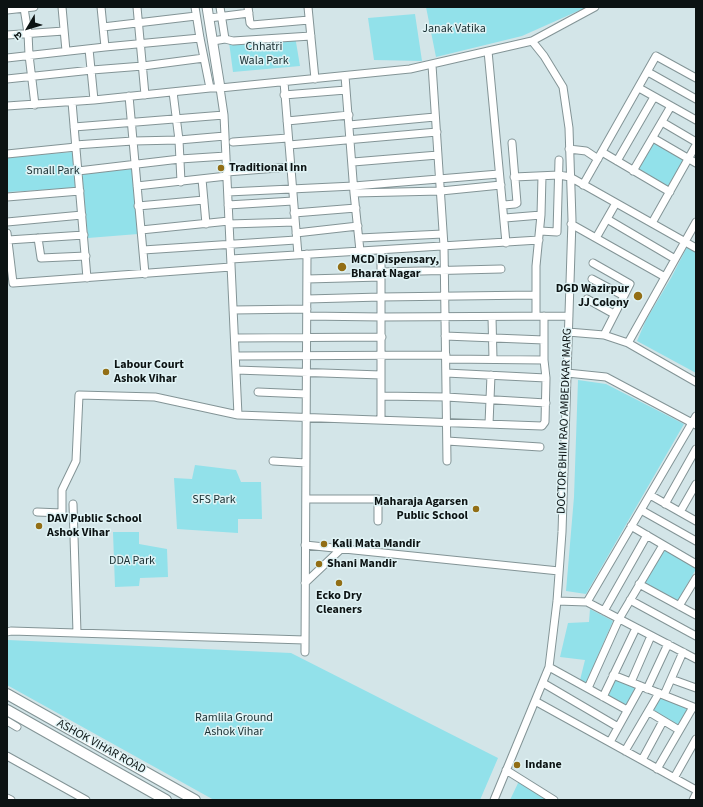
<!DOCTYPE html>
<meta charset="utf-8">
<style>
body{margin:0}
#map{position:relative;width:703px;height:807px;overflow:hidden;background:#d3e5e8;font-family:"Source Sans 3","Noto Sans Devanagari",sans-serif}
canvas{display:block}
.frame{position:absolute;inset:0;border:8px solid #0c1313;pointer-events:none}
.north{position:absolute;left:8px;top:8px;width:40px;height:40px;-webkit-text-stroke:3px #e0f3f5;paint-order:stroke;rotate:232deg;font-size:11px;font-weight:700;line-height:16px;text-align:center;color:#0c1313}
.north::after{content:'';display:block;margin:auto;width:14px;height:18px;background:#0c1313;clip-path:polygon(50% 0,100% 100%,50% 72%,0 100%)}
</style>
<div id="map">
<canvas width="703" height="807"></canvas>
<div class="frame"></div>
<div class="north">उ</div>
</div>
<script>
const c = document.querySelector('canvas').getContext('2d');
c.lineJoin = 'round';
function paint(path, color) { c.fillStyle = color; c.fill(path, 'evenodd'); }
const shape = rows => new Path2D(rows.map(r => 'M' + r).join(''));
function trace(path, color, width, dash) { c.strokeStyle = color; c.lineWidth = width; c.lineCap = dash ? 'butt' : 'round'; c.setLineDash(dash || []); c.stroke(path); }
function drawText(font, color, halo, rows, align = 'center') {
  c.font = font + ' "Source Sans 3",sans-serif'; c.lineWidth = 3; c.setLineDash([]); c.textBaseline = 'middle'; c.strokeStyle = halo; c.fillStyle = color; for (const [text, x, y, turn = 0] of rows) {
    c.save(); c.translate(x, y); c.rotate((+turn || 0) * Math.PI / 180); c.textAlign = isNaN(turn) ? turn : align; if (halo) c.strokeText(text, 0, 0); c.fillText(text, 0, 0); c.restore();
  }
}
paint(shape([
 [426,7,587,7,522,36,436,57],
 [415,14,422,61,374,60,368,18],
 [295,36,300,66,233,72,229,42],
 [652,140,686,159,670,190,635,171],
 [73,152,76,188,7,192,7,157],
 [132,169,138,234,88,238,82,174],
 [687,247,696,252,696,373,637,341,646,320,671,278],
 [578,380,606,384,684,424,586,594,566,591,574,497],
 [195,465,236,470,241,482,261,482,262,519,238,519,238,533,177,529,174,478,192,479],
 [113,532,139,532,139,544,167,549,168,577,140,578,139,586,115,587],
 [663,548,696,567,696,569,677,602,644,582],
 [590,609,613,621,586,683,580,680,585,660,560,657,568,623,589,622],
 [8,640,291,653,498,758,480,800,214,800,7,685],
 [613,677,639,686,627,709,604,696],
 [659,695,691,708,679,729,650,711],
 [519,781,549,800,510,800]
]), '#92e1ea');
const minor = shape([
 [62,7,66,51],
 [101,7,105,47],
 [137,7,145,95],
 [195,7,200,38,210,88],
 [220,7,225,39],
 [248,7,250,23,252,25,309,20],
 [308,7,315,79],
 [24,8,28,33,29,55,35,105],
 [7,10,34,7],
 [209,18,249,13],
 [103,27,196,16],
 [7,35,64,31],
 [213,41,225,39,233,41,311,36],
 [89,49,94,100],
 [488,51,506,243],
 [7,58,105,47,200,38],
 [432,65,444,246,447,461],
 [648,72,696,99],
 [345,76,354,193,360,251],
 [7,79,92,70,143,66,204,58],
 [284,82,298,255],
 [220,88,224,115,238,415],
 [639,88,696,120],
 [173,92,179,140,181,182],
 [284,95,346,90],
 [129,96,145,274],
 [72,102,87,278],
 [7,106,94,100,210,88,220,88,410,69,532,41,595,7],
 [287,121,349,115],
 [662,122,696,142],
 [349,125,435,117],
 [74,127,224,115],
 [653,138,696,163],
 [233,142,288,138],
 [75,145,133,141,179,140,225,136],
 [289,145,437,132],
 [569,149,586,151,598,159],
 [602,152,670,192],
 [7,154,76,147],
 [617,161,654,97],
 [353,162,438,155],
 [78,171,180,159,226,156],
 [633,171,671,106],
 [227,172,290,167],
 [514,177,559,175,570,177,696,248],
 [202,179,206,224],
 [583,185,656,56,696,78],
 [137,186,227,176],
 [228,192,354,186,499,174],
 [354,193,441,191,501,185],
 [7,197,80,191],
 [228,205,293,201],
 [504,205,515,204,517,203,512,143],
 [138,206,204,200],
 [294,213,356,208],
 [505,218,541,215],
 [607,219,675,259],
 [7,222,82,215],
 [652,223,696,145],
 [229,224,295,222],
 [571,224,665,277],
 [141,230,229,221],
 [540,231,557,232,559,160],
 [7,233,13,283,231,267],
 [296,233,358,226],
 [38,238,41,258,86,256],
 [359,238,443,234],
 [596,238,616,203],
 [8,240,84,235],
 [143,250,296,240],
 [231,259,539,240],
 [593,263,630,284,604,335],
 [381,272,501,269],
 [307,279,381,277],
 [592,279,624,296],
 [307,299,381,297,536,295],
 [587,299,614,314],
 [233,310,307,309],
 [307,316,381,317,569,316],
 [536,316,536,266,541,215,542,176],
 [492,317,493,359],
 [568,332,604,335,628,343,696,382],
 [445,336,544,340],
 [235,338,382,337],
 [628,343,696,222],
 [236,356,446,355],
 [446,359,544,360],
 [236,370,381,375],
 [446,373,546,378],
 [567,373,606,377,696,425],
 [258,392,306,394],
 [381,396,446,397,546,403],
 [381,420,381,250],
 [489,424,491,375],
 [447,441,540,447],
 [273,461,306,463],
 [650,495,696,521],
 [306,499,378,499,378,521],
 [73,504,77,633],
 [665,504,696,449],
 [641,510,696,541],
 [37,512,62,513,62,490,76,461,79,395,155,397,238,415,542,426,545,422,546,378,544,360,544,316],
 [680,512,696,484],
 [631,526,696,564],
 [305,545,559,571],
 [305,583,341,549],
 [639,584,696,615],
 [630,600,696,636],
 [557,601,587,602,696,659],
 [587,602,696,416],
 [679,606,696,578],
 [604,611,647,535],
 [7,632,11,631,305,640],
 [305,652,307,254],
 [549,667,627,710],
 [613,675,696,708],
 [671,679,696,688],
 [631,682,651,636],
 [543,683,618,727],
 [588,688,619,619,663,545],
 [647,689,668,644],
 [664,695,683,652],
 [603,697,636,628],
 [535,701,696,790],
 [649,712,679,730],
 [7,721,17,727],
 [610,742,641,686],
 [625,751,659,693],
 [7,756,86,800],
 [642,760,663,721],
 [657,769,693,707],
 [506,770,554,800],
 [674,778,696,739],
 [7,798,11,800],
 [494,800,549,667,557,601,562,532,572,220,569,128,563,87,544,56,532,41],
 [693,800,696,794]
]);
const tertiary = shape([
 [207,7,220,88]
]);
const secondary = shape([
 [7,694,195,800],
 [7,710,166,800]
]);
trace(minor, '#839496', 9);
trace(tertiary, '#839496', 11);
trace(secondary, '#839496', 12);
trace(minor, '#fff', 7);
trace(tertiary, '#fff', 9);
trace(secondary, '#fff', 10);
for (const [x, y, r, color] of [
 [221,168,4,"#926e15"],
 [342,267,5,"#926e15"],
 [638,296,5,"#926e15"],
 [106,372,4,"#926e15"],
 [476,509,4,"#926e15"],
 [39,526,4,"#926e15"],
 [324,544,4,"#926e15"],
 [319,564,4,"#926e15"],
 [339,583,4,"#926e15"],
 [517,765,4,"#926e15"]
]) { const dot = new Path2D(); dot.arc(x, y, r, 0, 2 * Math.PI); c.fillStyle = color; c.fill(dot); trace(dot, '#e0f3f5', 1.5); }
drawText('12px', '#182e31', '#e0f3f5', [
 ["Janak Vatika",454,29],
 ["Chhatri",264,47],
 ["Wala Park",264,61],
 ["Small Park",53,171],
 ["SFS Park",214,500],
 ["DDA Park",132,561],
 ["Ramlila Ground",234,718],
 ["Ashok Vihar",234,732]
]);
drawText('bold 12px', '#0c1313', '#e0f3f5', [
 ["Traditional Inn",229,168],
 ["MCD Dispensary,",351,260],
 ["Bharat Nagar",351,274],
 ["DGD Wazirpur",629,289,"right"],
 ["JJ Colony",629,303,"right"],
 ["Labour Court",114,365],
 ["Ashok Vihar",114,379],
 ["Maharaja Agarsen",468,502,"right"],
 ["Public School",468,516,"right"],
 ["DAV Public School",47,519],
 ["Ashok Vihar",47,533],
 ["Kali Mata Mandir",332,544],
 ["Shani Mandir",327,564],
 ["Ecko Dry",339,596,"center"],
 ["Cleaners",339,610,"center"],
 ["Indane",525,765]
], 'left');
drawText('12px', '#0c1313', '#e0f3f5', [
 ["DOCTOR BHIM RAO AMBEDKAR MARG",565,421,-88],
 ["ASHOK VIHAR ROAD",101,747,29]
]);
</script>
